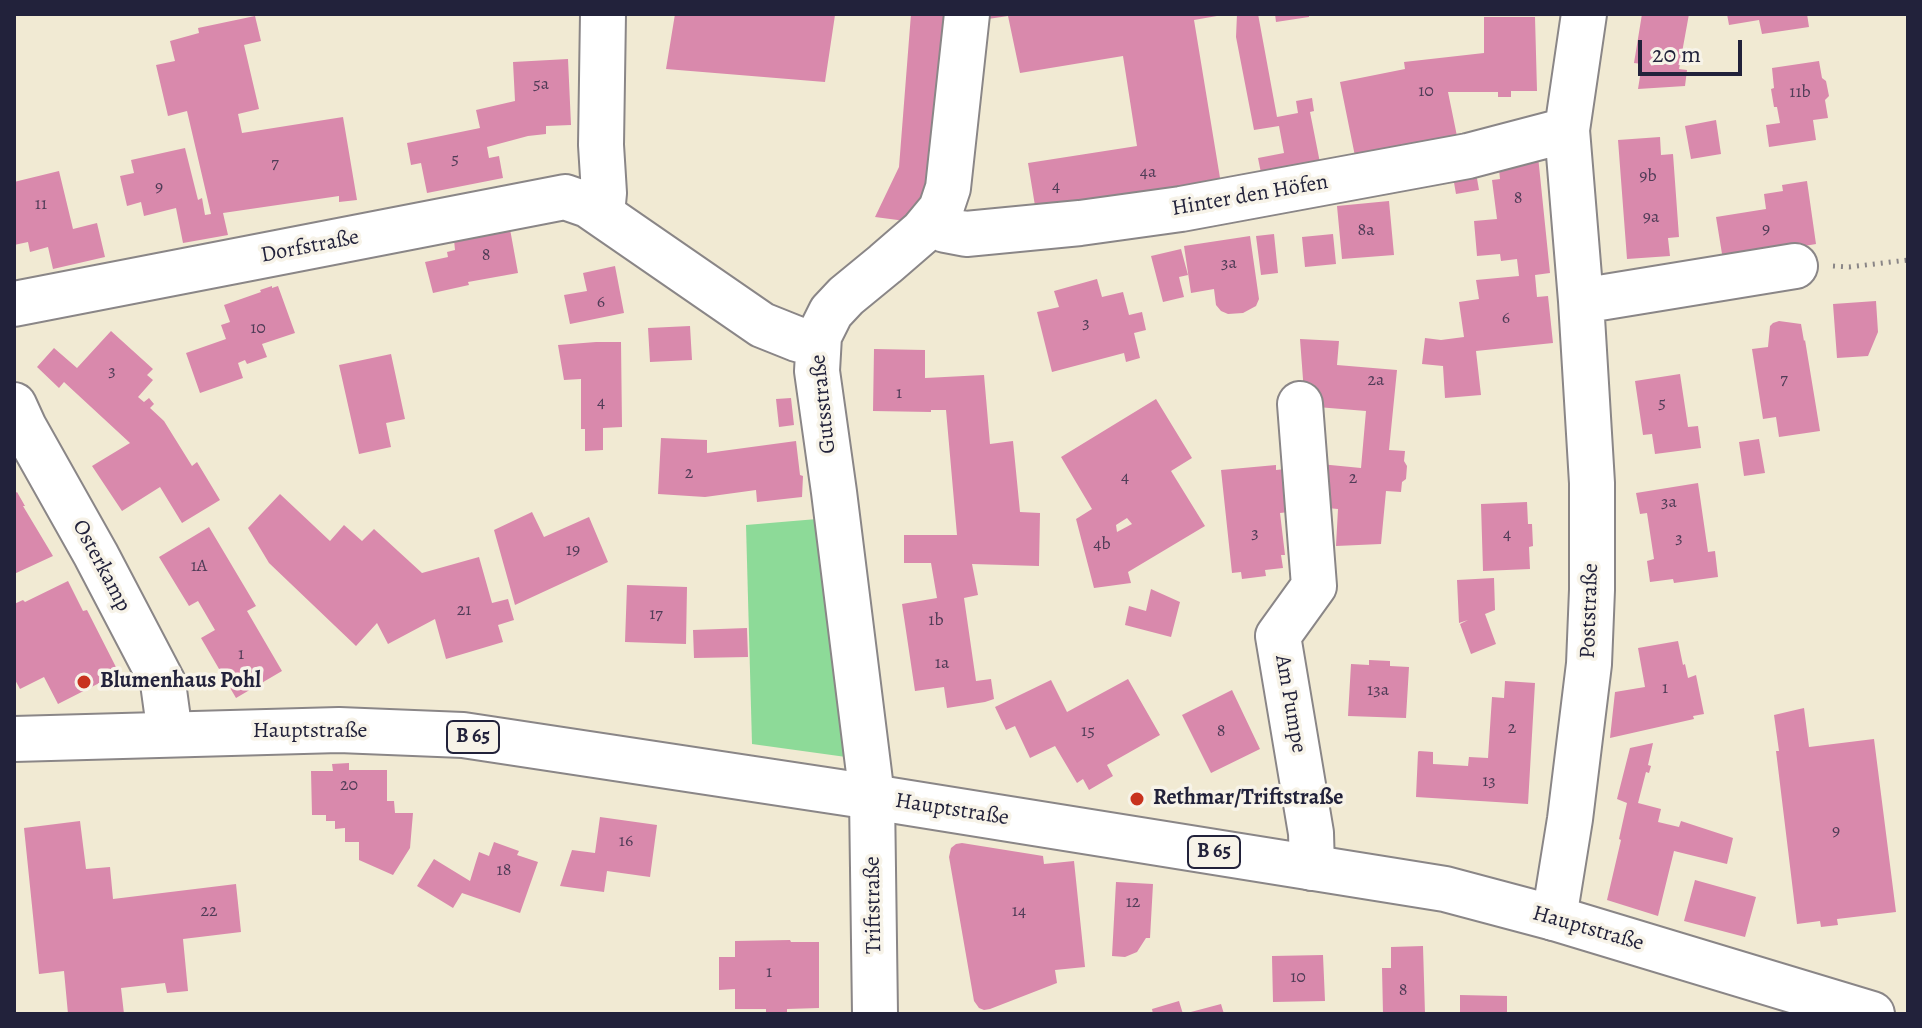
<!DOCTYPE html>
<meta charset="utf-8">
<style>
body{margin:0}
#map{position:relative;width:1922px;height:1028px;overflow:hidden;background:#f1ead3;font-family:Alegreya,serif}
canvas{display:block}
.frame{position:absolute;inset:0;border:16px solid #22223b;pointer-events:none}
.scale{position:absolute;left:1638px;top:40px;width:104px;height:36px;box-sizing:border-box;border:4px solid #22223b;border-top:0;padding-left:10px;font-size:24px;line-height:28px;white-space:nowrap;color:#22223b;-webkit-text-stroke:6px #f7f3e8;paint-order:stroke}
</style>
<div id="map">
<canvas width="1922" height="1028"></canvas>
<div class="frame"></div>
<div class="scale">20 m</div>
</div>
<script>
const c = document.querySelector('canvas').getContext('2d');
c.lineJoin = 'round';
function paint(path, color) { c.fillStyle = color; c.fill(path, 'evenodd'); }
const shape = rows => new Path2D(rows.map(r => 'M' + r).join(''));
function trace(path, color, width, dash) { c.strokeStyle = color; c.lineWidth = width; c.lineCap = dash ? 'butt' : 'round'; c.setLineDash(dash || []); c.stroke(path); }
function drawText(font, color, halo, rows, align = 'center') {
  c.font = font + ' Alegreya,serif'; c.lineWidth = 7; c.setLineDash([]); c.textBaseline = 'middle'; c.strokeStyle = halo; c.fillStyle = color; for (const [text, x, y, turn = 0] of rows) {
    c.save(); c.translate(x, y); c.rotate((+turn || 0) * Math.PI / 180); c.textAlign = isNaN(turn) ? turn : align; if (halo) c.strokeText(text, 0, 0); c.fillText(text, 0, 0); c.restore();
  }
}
paint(shape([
 [817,519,846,757,752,744,746,525]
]), '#8dda98');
paint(shape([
 [675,14,835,15,825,82,666,69],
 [911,14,953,14,939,173,913,222,875,217,899,167],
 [988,14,1217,14,1217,16,1194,20,1222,190,1037,218,1028,163,1137,146,1123,56,1020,73,1008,16,988,19],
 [1237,14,1258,14,1277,117,1298,113,1296,101,1312,98,1314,111,1310,112,1322,173,1263,183,1258,158,1284,153,1279,126,1254,130,1236,37],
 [1275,14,1309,14,1309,17,1276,22],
 [1642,14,1689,14,1679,69,1687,70,1685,86,1638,89,1642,64,1634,63],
 [1727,14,1807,14,1809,27,1762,34,1759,20,1729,25],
 [255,16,261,41,244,45,259,109,238,114,242,133,343,117,357,200,339,202,339,196,223,213,228,235,183,243,176,208,144,216,141,202,127,206,120,176,134,173,131,160,185,148,198,200,202,198,205,215,211,214,187,111,168,116,156,65,175,61,170,41,199,33,198,28],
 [1484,17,1535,17,1537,91,1511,91,1511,97,1498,97,1498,92,1448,92,1459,146,1357,166,1340,82,1405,69,1404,62,1484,53],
 [568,59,571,125,546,126,546,134,528,136,487,147,489,158,499,156,503,178,427,193,421,163,411,165,407,143,480,128,476,110,515,101,513,62],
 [1819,61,1822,78,1826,81,1829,96,1825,100,1828,118,1813,120,1816,140,1769,147,1766,125,1780,123,1777,107,1774,107,1771,89,1774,88,1772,68],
 [1716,120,1721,154,1691,159,1685,126],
 [1660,137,1661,155,1673,154,1679,237,1668,238,1670,256,1627,259,1618,140],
 [1538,156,1550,273,1535,275,1537,297,1548,296,1553,343,1476,351,1481,395,1445,398,1443,366,1422,364,1425,338,1441,340,1464,337,1459,302,1479,299,1476,280,1519,276,1517,259,1501,261,1500,254,1477,256,1474,221,1497,219,1492,180,1500,179,1498,160],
 [1475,167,1479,190,1456,194,1452,171],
 [59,171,73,229,97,223,105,257,53,269,48,247,30,252,28,242,14,245,14,182],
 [1807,181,1816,244,1723,260,1716,217,1766,209,1764,194,1783,191,1782,185],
 [1389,201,1394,255,1342,259,1337,206],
 [510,229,518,273,468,282,469,285,433,293,425,262,448,257,447,252,455,250,454,240],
 [1274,234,1278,273,1261,275,1256,236],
 [1333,234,1336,264,1305,267,1302,237],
 [1250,236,1259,299,1256,306,1243,313,1228,314,1221,311,1216,305,1214,289,1191,293,1184,246],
 [1181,249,1188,275,1179,277,1184,297,1163,302,1151,256],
 [615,266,624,313,570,324,564,295,587,291,583,273],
 [1097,279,1102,297,1123,292,1129,315,1142,312,1146,330,1134,333,1140,358,1126,362,1124,353,1052,372,1037,312,1059,307,1054,291],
 [272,286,272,288,278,286,295,333,262,344,267,357,247,364,245,360,238,363,243,378,200,393,186,353,226,339,221,325,230,322,224,305,261,292,260,290],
 [1876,301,1878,332,1868,356,1837,358,1833,304],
 [1779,321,1801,324,1804,341,1805,340,1820,431,1779,437,1776,417,1763,419,1752,349,1768,347,1770,326,1773,323],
 [690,326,692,360,650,362,648,328],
 [111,331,153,369,147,375,153,380,138,397,144,402,149,398,154,404,150,408,164,421,192,466,197,462,220,500,182,523,160,487,122,511,92,466,130,443,64,382,59,388,37,367,54,348,77,368],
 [1300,339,1339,341,1337,365,1397,370,1389,450,1405,451,1404,461,1407,466,1406,479,1402,482,1401,492,1386,491,1381,544,1336,546,1338,509,1317,507,1320,464,1361,468,1366,411,1305,406],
 [596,342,621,342,622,427,603,428,603,450,585,451,585,429,581,429,581,379,564,380,558,345],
 [874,349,925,350,925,378,984,375,990,444,1013,441,1020,512,1040,513,1039,566,972,564,978,595,964,598,976,681,991,679,994,699,985,702,947,708,944,687,915,691,902,604,937,598,931,563,904,563,904,535,957,535,946,410,931,410,931,412,873,411],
 [391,354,405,419,386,423,391,447,359,454,339,365],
 [1680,374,1688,427,1698,426,1701,448,1655,454,1652,434,1643,435,1635,381],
 [791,398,794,425,779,427,776,399],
 [1156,399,1192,458,1171,471,1205,526,1128,572,1131,583,1094,588,1076,519,1092,509,1061,457],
 [1127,518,1132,524,1117,532,1116,525],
 [661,438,707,440,707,453,796,441,800,475,803,476,802,497,757,502,756,490,705,497,658,494],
 [1759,439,1765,473,1744,476,1739,442],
 [1276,465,1276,470,1294,468,1298,511,1280,513,1285,555,1281,555,1283,568,1265,570,1266,576,1242,579,1241,572,1232,573,1221,470],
 [1698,483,1708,552,1715,551,1718,577,1674,583,1673,579,1650,582,1647,561,1654,559,1647,513,1640,514,1636,493],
 [17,492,25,506,23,506,53,556,14,574,14,494],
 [280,494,330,541,344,525,362,541,374,529,422,573,479,557,492,603,508,599,514,620,498,625,503,642,446,659,435,619,388,644,377,623,356,646,269,563,248,528],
 [1527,502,1528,524,1532,524,1533,546,1529,547,1530,569,1483,571,1481,504],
 [532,512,544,537,589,517,608,562,515,605,494,530],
 [209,527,256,606,247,611,282,671,236,698,201,638,215,630,198,601,189,606,159,557],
 [1494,578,1495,610,1485,614,1496,644,1471,654,1460,624,1468,620,1459,623,1457,580],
 [68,581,83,611,87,610,119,673,58,704,44,677,20,689,14,678,14,604,23,600,25,602],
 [627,585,687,587,686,644,625,642],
 [1151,589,1180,602,1171,637,1125,625,1129,606,1146,611],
 [747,628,748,657,694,658,693,630],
 [1678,641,1683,665,1685,664,1688,678,1696,675,1704,714,1693,716,1694,719,1610,738,1615,692,1645,687,1638,648],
 [1369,660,1390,661,1390,666,1409,667,1406,718,1348,716,1351,664,1369,665],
 [1128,679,1160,735,1107,765,1113,776,1089,790,1083,779,1077,783,1055,746,1030,758,1015,726,1006,730,995,707,1051,680,1067,712],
 [1505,681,1535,683,1528,804,1416,797,1418,752,1419,751,1433,752,1433,764,1468,766,1469,757,1488,758,1492,697,1504,698],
 [1232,690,1260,749,1211,773,1182,715],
 [1804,708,1809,747,1874,739,1896,912,1837,919,1838,925,1821,927,1820,921,1797,924,1776,751,1779,751,1774,715],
 [1653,743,1648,765,1651,766,1649,773,1646,772,1638,803,1661,809,1658,822,1679,827,1681,821,1733,838,1727,864,1674,851,1658,916,1607,900,1621,840,1619,839,1627,803,1617,799,1630,748],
 [349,763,349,770,387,770,387,801,394,801,395,813,413,813,410,848,393,875,359,860,359,842,345,842,345,828,335,829,335,821,326,821,326,815,312,815,311,771,333,771,332,764],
 [600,817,657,825,650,877,607,871,604,892,560,886,572,850,595,853],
 [80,821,86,869,110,867,113,899,236,884,241,932,183,939,188,991,167,993,165,983,121,988,124,1014,68,1014,64,971,39,974,24,828],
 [494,842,519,851,517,855,538,862,520,913,462,893,453,908,417,886,434,859,470,881,479,852,489,856],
 [962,843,1043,856,1044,864,1074,861,1085,967,1055,970,1057,983,990,1009,984,1010,979,1008,974,1001,949,857,951,848,956,844],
 [1695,880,1756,897,1745,937,1684,921],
 [1116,882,1153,884,1150,938,1146,938,1137,952,1125,957,1112,956],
 [790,940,791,942,819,942,819,1008,787,1009,787,1014,766,1014,766,1009,735,1009,735,989,719,990,719,957,735,957,735,941],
 [1423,946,1425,1014,1383,1014,1382,968,1391,968,1391,947],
 [1323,955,1325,1001,1273,1002,1272,956],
 [1460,995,1507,996,1507,1014,1460,1014],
 [1179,1001,1183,1014,1153,1014,1152,1009],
 [1221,1004,1224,1014,1187,1014,1187,1013]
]), '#d989ac');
const minor = shape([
 [602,214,604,193,601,145,603,14],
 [931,221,945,230,966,234,1080,223,1181,209,1468,156,1567,130],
 [1581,301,1795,266],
 [14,304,565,197,588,205,762,325,797,339,818,345],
 [1300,404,1314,586,1278,636,1311,833,1312,868],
 [14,405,24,427,96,555,163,683,170,734],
 [1554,918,1570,819,1589,664,1592,590,1592,483,1581,301,1567,130,1584,14],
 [875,1014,872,797,834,492,817,371,819,336,831,312,846,296,885,264,922,232,941,209,948,188,967,14]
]);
const major = shape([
 [14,739,339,730,463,735,872,797,1445,889,1554,918,1872,1014]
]);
trace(minor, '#8a8687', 48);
trace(major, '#8a8687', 48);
trace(shape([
 [1833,266,1849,267,1908,260]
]), '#8a8687', 5, [2, 6]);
trace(minor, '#fff', 44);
trace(major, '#fff', 44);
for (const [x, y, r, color] of [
 [84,682,8,"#c8321e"],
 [1137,799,8,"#c8321e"]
]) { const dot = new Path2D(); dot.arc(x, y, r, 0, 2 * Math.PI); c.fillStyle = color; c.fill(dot); trace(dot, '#f7f3e8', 3); }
drawText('18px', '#503c57', null, [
 ["5a",541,85],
 ["10",1426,92],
 ["11b",1800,93],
 ["5",455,160],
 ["7",275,164],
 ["4a",1148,173],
 ["9b",1648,177],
 ["4",1056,187],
 ["9",159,188],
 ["8",1518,199],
 ["11",41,205],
 ["9a",1651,218],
 ["9",1766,230],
 ["8a",1366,231],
 ["8",486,256],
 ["3a",1229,264],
 ["6",601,303],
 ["6",1506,319],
 ["3",1086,324],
 ["10",258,329],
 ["3",112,372],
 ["7",1784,380],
 ["2a",1376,381],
 ["1",899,394],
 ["4",601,403],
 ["5",1662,404],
 ["2",689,474],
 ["4",1125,478],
 ["2",1353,479],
 ["3a",1669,503],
 ["3",1255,534],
 ["4",1507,535],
 ["3",1679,539],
 ["4b",1102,545],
 ["19",573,551],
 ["1A",199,567],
 ["21",464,611],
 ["17",656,615],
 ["1b",936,621],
 ["1",241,655],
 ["1a",942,664],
 ["1",1665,689],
 ["13a",1378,691],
 ["2",1512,729],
 ["15",1088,732],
 ["8",1221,732],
 ["13",1489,782],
 ["20",349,786],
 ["9",1836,832],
 ["16",626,842],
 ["18",504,871],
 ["12",1133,903],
 ["22",209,912],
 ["14",1019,912],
 ["1",769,973],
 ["10",1298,978],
 ["8",1403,991]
]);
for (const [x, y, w] of [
 [473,737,52],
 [1214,852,52]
]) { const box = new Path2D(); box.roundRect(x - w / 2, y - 16, w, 32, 6); c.fillStyle = '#f7f3e8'; c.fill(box); trace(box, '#22223b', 2); }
drawText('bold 20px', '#22223b', null, [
 ["B 65",473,737],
 ["B 65",1214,852]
]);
drawText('22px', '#22223b', '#f7f3e8', [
 ["Hinter den Höfen",1250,196,-10],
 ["Dorfstraße",310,247,-11],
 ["Gutsstraße",824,404,-96],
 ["Osterkamp",101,566,62],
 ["Poststraße",1590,611,-88],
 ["Am Pumpe",1290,704,80],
 ["Hauptstraße",310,732],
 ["Hauptstraße",952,810,9],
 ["Triftstraße",874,905,-91],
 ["Hauptstraße",1588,929,16]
]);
drawText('bold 22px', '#22223b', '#f7f3e8', [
 ["Blumenhaus Pohl",100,682],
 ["Rethmar/Triftstraße",1153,799]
], 'left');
</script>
